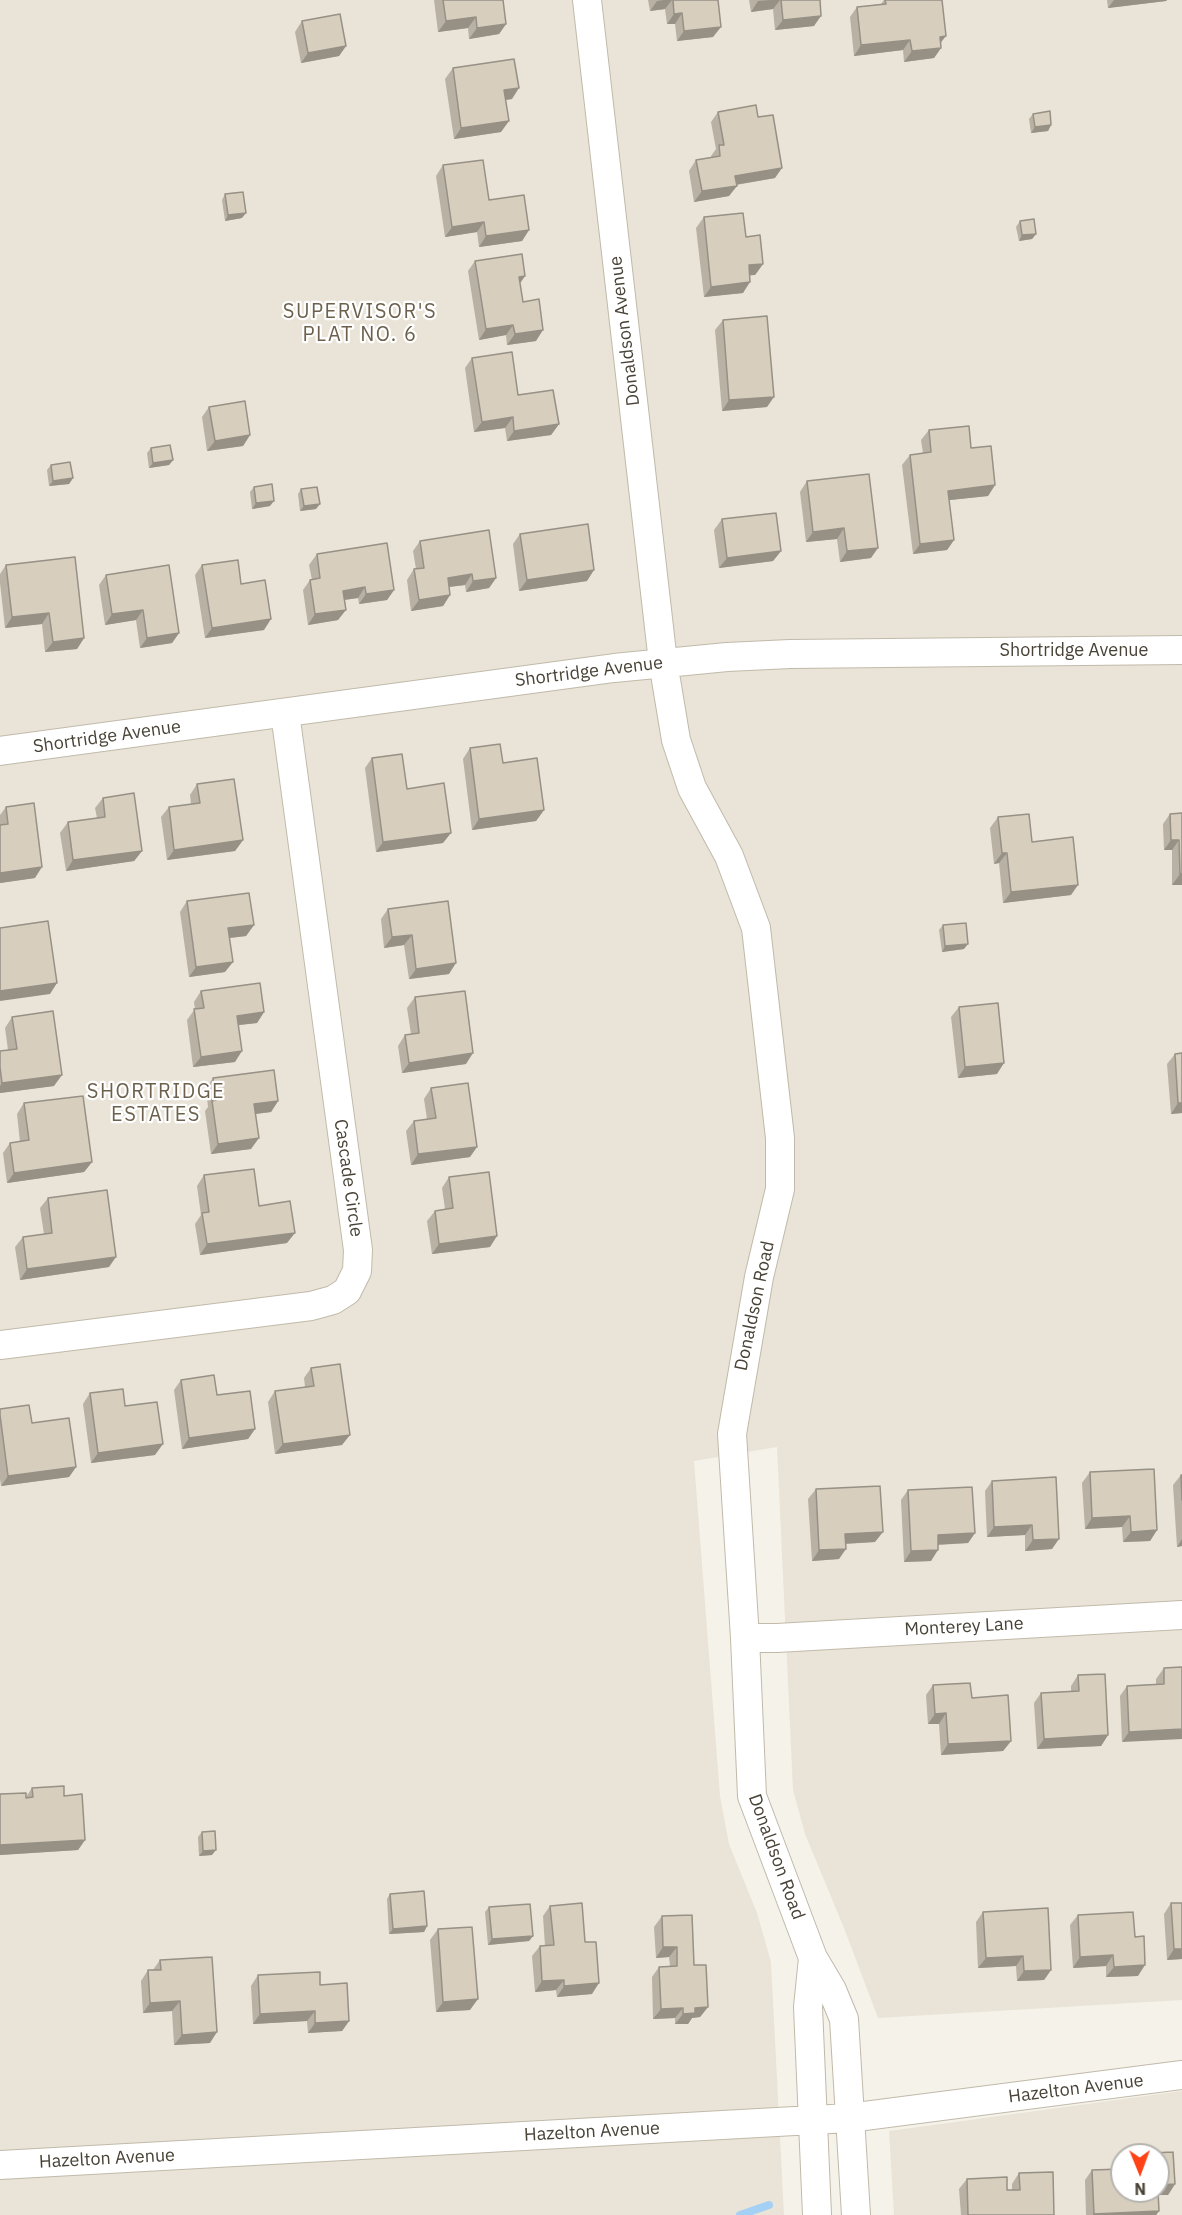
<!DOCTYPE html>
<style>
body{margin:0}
#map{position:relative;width:1182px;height:2215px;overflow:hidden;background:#f5f2e9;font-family:"IBM Plex Sans",sans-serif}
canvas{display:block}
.north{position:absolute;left:1110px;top:2143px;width:60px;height:60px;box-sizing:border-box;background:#fff;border:2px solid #b6b4af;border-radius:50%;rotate:179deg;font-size:16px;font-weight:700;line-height:24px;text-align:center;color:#494337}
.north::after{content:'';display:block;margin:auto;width:21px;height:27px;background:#ff4316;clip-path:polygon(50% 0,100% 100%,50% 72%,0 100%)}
</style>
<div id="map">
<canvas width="1182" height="2215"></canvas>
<div class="north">N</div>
</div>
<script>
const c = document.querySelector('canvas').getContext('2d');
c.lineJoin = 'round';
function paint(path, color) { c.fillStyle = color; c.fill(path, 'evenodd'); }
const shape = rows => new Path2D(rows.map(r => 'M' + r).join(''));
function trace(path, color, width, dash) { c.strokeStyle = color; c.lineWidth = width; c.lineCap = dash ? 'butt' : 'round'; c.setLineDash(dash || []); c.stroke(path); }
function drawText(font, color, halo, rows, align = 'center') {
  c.font = font + ' "IBM Plex Sans",sans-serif'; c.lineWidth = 4.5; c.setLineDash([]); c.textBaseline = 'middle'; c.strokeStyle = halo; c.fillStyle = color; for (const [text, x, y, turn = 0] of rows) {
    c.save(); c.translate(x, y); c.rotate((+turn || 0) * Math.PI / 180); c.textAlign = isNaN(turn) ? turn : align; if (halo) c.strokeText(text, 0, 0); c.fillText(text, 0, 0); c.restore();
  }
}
paint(shape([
 [0,0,1182,0,1182,2000,878,2018,844,1928,805,1834,793,1790,777,1447,694,1461,720,1796,729,1844,757,1913,771,1962,784,2215,0,2215],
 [1182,2091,1182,2215,894,2215,889,2131],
 [1122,2155,1158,2155,1158,2191,1122,2191]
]), '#e9e4d7');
trace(shape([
 [740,2215,769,2205]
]), '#a3d0f4', 8);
const street = shape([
 [587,0,663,662,676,740,692,788,729,856,756,928,780,1138,780,1189,759,1277,732,1434,745,1638,752,1796,813,1958,832,1990,844,2019,856,2215],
 [0,751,614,668,727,657,790,654,1182,650],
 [0,1345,311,1306,333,1300,347,1291,357,1271,358,1250,285,713],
 [745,1638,777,1638,1182,1615],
 [813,1958,808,2007,817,2215],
 [0,2165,849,2118,1182,2075]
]);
trace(street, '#c1baab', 30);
trace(street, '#fff', 28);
paint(shape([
 [434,0,503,0,506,24,499,34,469,39,468,28,438,32],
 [648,0,718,0,713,37,677,41,675,24,667,24,665,9,650,11],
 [749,0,820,0,814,26,775,30,773,9,751,12],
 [884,0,942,0,941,48,934,58,904,62,903,50,854,56,850,17,857,7,881,4],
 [1107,0,1167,0,1166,1,1108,8],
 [302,21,346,46,339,56,301,63,295,32],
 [453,68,512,99,506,100,501,132,454,139,445,79],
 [718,112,758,117,775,178,736,185,729,196,694,202,689,171,696,160,712,158,711,156,716,149,711,122],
 [1033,114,1051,125,1048,131,1031,133,1029,119],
 [443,165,529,230,522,241,479,247,477,232,445,237,436,176],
 [225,194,242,218,225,221,222,200],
 [704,217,746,237,763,264,755,275,750,275,743,293,704,297,696,228],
 [1020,221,1036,234,1032,239,1019,241,1016,227],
 [475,261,525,276,520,283,523,302,536,341,507,345,506,335,479,340,468,271],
 [723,320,767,407,722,411,715,330],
 [472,358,518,395,559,424,551,435,507,441,505,428,474,432,465,368],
 [209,407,250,435,243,446,207,451,202,417],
 [929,430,971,448,995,485,988,496,949,500,954,540,947,550,913,554,902,465,910,455,923,453,921,440],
 [151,448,173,460,169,465,149,468,147,453],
 [51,465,73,478,69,484,49,486,47,470],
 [807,481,871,558,840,562,837,539,806,542,800,492],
 [254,487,270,506,252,509,250,492],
 [301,489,316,509,300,511,298,494],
 [722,519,781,551,773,561,719,568,714,530],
 [520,534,587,581,519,591,513,544],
 [420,541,496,578,489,588,466,592,465,585,449,587,450,595,443,606,411,611,407,580,414,569,416,569,413,551],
 [317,554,394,590,387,600,359,604,358,598,344,600,338,620,308,625,303,590,310,580,312,580,309,565],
 [6,565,84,638,77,649,45,652,42,624,5,628,0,583,0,574],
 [202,565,241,584,264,630,205,638,195,575],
 [106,575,179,633,172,643,140,648,136,620,105,625,99,585],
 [470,748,503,763,544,810,536,821,472,830,463,759],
 [372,758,407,789,443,843,376,852,365,768],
 [197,784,243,840,235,851,167,860,161,817,169,807,191,804,190,795],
 [103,798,142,851,134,861,66,871,60,833,68,822,97,818,95,808],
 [6,807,35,878,0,883,0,815],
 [1182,813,1182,885,1172,885,1172,850,1164,850,1163,824,1170,814],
 [998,817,1032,842,1071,895,1003,903,999,863,994,864,990,828],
 [187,901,254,925,246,936,229,938,225,972,189,977,180,912],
 [388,909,449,974,409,979,404,945,384,948,381,919],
 [943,925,964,949,942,952,939,930],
 [201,991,264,1012,257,1023,239,1025,235,1062,193,1067,187,1020,195,1009,194,1002],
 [415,997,466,1064,402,1073,398,1046,405,1035,411,1034,407,1008],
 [959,1007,997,1074,958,1078,951,1017],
 [12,1017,54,1086,0,1093,0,1051,8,1050,5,1028],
 [1175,1054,1182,1113,1171,1114,1167,1064],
 [213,1078,278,1101,271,1112,255,1114,251,1149,211,1154,205,1111,208,1107,206,1088],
 [431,1088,470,1157,411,1165,406,1131,414,1121,427,1119,424,1099],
 [24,1103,92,1162,84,1172,7,1183,3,1153,10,1143,20,1142,17,1114],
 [204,1175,259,1206,287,1243,200,1255,195,1224,201,1215,197,1186],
 [449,1177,490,1247,432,1254,427,1221,435,1211,445,1209,442,1188],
 [48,1198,109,1267,20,1280,15,1247,23,1237,44,1234,40,1208],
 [311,1368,342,1445,275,1454,268,1402,275,1391,305,1387,304,1378],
 [181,1380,217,1395,255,1429,248,1439,182,1449,174,1390],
 [90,1393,155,1455,91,1463,83,1404],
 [0,1409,32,1423,76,1467,69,1477,1,1486,0,1479],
 [1090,1472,1157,1530,1150,1541,1123,1542,1122,1527,1085,1529,1082,1483],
 [1181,1475,1182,1475,1182,1546,1177,1547,1173,1485],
 [1056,1477,1052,1549,1025,1551,1025,1535,987,1537,985,1491,992,1481],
 [816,1489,875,1542,846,1544,839,1559,812,1561,808,1499],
 [908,1490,975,1533,968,1543,938,1545,931,1561,904,1562,901,1500],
 [1182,1667,1122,1742,1120,1696,1127,1686,1156,1684,1156,1679,1164,1668],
 [1078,1675,1108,1735,1101,1746,1037,1749,1034,1703,1041,1693,1071,1691,1071,1686],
 [933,1685,972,1698,1011,1741,1003,1751,941,1755,939,1724,928,1724,926,1695],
 [32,1788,64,1796,85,1840,78,1850,0,1855,0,1794,26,1797],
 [202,1832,212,1855,199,1856,198,1837],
 [390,1894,427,1926,424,1932,389,1934,387,1899],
 [1171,1903,1182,1903,1182,1959,1167,1960,1164,1914],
 [550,1906,585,1942,592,1994,557,1997,556,1990,535,1992,532,1956,540,1946,545,1946,543,1916],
 [489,1907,533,1936,529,1941,488,1945,485,1912],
 [983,1912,1051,1970,1044,1980,1017,1981,1016,1966,978,1968,976,1922],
 [1078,1915,1138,1976,1106,1977,1106,1966,1073,1968,1070,1925],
 [662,1916,694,1965,708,2007,700,2017,692,2018,688,2024,675,2024,675,2018,653,2019,652,1977,659,1967,670,1966,669,1957,656,1958,654,1927],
 [438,1929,470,2010,436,2012,430,1940],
 [160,1960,210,2043,174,2045,172,2011,143,2013,141,1981,148,1970,153,1970],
 [258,1975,320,1985,349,2021,342,2031,308,2033,307,2021,253,2024,251,1986],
 [1173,2152,1175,2184,1168,2195,1158,2195,1159,2211,1156,2215,1086,2215,1085,2180,1092,2170,1122,2168,1122,2191,1158,2191,1158,2155,1129,2155,1130,2154],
 [1019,2173,1054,2215,961,2215,959,2189,967,2179,1007,2190,1012,2190,1012,2184]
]), '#b9b1a3');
paint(shape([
 [664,0,672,0,665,9,650,11,657,1],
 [770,0,780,0,773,9,751,12,758,1],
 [1114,0,1167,0,1166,1,1108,8],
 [682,13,675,24,667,24,674,14],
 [821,16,814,26,775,30,783,20],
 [476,17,468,28,438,32,446,21],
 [506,24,499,34,469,39,477,28],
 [721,27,713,37,677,41,684,31],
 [946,36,938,46,940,37],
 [910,40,903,50,854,56,861,45],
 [346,46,339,56,301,63,308,53],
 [941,48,934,58,904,62,912,51],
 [519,88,512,99,497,101,504,90],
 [509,121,501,132,454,139,461,128],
 [1051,125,1048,131,1031,133,1035,127],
 [782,168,775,178,728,186,735,176],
 [737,186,729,196,694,202,702,191],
 [246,213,242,218,225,221,228,215],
 [484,222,477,232,445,237,452,227],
 [529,230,522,241,479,247,486,236],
 [1036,234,1032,239,1019,241,1022,235],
 [763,264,755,275,741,276,749,265],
 [525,276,518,286,519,277],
 [750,282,743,293,704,297,711,287],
 [513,325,506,335,479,340,486,329],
 [543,330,536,341,507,345,515,334],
 [774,397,767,407,722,411,729,400],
 [513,417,505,428,474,432,482,422],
 [559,424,551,435,507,441,514,431],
 [250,435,243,446,207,451,215,441],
 [173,460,169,465,149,468,153,463],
 [73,478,69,484,49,486,53,481],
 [995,485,988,496,941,501,948,491],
 [274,501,270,506,252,509,256,503],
 [320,504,316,509,300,511,304,506],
 [844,528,837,539,806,542,813,532],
 [954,540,947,550,913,554,920,544],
 [878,548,871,558,840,562,847,551],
 [781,551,773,561,719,568,727,558],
 [594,570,587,581,519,591,527,580],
 [472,574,465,585,440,588,448,578],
 [496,578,489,588,466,592,473,581],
 [365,587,358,598,336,601,343,591],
 [394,590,387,600,359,604,366,594],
 [450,595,443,606,411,611,419,600],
 [143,610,136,620,105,625,112,614],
 [346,610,338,620,308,625,315,614],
 [49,613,42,624,5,628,12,617],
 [271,619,264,630,205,638,212,628],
 [179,633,172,643,140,648,147,638],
 [84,638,77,649,45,652,53,642],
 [544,810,536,821,472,830,479,819],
 [451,833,443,843,376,852,383,842],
 [243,840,235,851,167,860,174,850],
 [1171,840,1179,840,1172,850,1164,850],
 [142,851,134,861,66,871,73,860],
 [1002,853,1007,853,999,863,994,864],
 [42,867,35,878,0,883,0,873],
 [1180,874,1182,874,1182,885,1172,885],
 [1078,885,1071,895,1003,903,1011,892],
 [254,925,246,936,221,939,228,928],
 [412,935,404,945,384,948,392,937],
 [968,944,964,949,942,952,945,946],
 [233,962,225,972,189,977,196,967],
 [456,963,449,974,409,979,416,969],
 [57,983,50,994,0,1001,0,991],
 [264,1012,257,1023,230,1026,237,1016],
 [242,1051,235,1062,193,1067,201,1057],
 [473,1053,466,1064,402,1073,409,1063],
 [1004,1063,997,1074,958,1078,965,1067],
 [62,1075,54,1086,0,1093,0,1086,2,1083],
 [278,1101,271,1112,247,1115,254,1104],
 [1178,1103,1182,1103,1182,1113,1171,1114],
 [259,1138,251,1149,211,1154,218,1144],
 [477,1147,470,1157,411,1165,418,1154],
 [92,1162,84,1172,7,1183,14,1173],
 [295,1233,287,1243,200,1255,207,1244],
 [497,1236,490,1247,432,1254,439,1244],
 [116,1257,109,1267,20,1280,27,1269],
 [255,1429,248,1439,182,1449,189,1438],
 [350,1435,342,1445,275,1454,283,1444],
 [163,1444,155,1455,91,1463,98,1453],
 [76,1467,69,1477,1,1486,8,1476],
 [1130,1516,1122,1527,1085,1529,1092,1518],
 [1032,1525,1025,1535,987,1537,994,1527],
 [1157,1530,1150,1541,1123,1542,1131,1532],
 [883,1532,875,1542,838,1544,845,1534],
 [975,1533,968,1543,930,1545,938,1535],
 [1059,1539,1052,1549,1025,1551,1033,1540],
 [1182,1539,1182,1546,1177,1547],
 [846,1549,839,1559,812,1561,819,1550],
 [938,1550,931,1561,904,1562,911,1551],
 [946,1713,939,1724,928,1724,935,1714],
 [1182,1729,1182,1739,1122,1742,1129,1732],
 [1108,1735,1101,1746,1037,1749,1044,1739],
 [1011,1741,1003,1751,941,1755,948,1744],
 [85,1840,78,1850,0,1855,0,1845],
 [216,1850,212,1855,199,1856,203,1851],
 [427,1926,424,1932,389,1934,393,1929],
 [533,1936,529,1941,488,1945,492,1939],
 [663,1947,677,1947,669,1957,656,1958],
 [1174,1949,1182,1949,1182,1959,1167,1960],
 [1113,1955,1106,1966,1073,1968,1080,1957],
 [1023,1956,1016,1966,978,1968,986,1958],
 [1145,1965,1138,1976,1106,1977,1114,1967],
 [1051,1970,1044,1980,1017,1981,1024,1971],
 [564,1980,556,1990,535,1992,542,1981],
 [599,1983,592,1994,557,1997,564,1986],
 [478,1999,470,2010,436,2012,443,2002],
 [180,2001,172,2011,143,2013,150,2003],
 [708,2007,700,2017,692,2018,688,2024,675,2024,683,2014,695,2008],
 [683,2008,675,2018,653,2019,661,2009],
 [315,2011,307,2021,253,2024,260,2014],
 [349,2021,342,2031,308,2033,315,2023],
 [217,2032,210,2043,174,2045,182,2035],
 [1175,2184,1168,2195,1150,2195,1158,2185],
 [1159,2211,1156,2215,1093,2215,1094,2214]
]), '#969085');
const building = shape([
 [443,0,503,0,506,24,477,28,476,17,446,21,443,0],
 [673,0,718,0,721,27,684,31,682,13,674,14,673,0],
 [781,0,820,0,821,16,783,20,781,0],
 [885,0,942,0,946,36,940,37,941,48,912,51,910,40,861,45,857,7,886,4,885,0],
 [340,14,346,46,308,53,302,21,340,14],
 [514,59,519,88,504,90,509,121,461,128,453,68,514,59],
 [756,105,758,117,773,115,782,168,735,176,737,186,702,191,696,160,720,156,719,145,724,145,718,112,756,105],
 [1050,111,1051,125,1035,127,1033,114,1050,111],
 [483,160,489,200,524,195,529,230,486,236,484,222,452,227,443,165,483,160],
 [243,192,246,213,228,215,225,194,243,192],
 [743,213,746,237,760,235,763,264,749,265,750,282,711,287,704,217,743,213],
 [1034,219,1036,234,1022,235,1020,221,1034,219],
 [522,254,525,276,519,277,523,302,539,299,543,330,515,334,513,325,486,329,475,261,522,254],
 [767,316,774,397,729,400,723,320,767,316],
 [512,352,518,395,553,390,559,424,514,431,513,417,482,422,472,358,512,352],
 [245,401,250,435,215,441,209,407,245,401],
 [969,426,971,448,991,446,995,485,948,491,954,540,920,544,910,455,931,452,929,430,969,426],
 [170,445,173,460,153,463,151,448,170,445],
 [70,462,73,478,53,481,51,465,70,462],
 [869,474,878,548,847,551,844,528,813,532,807,481,869,474],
 [272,484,274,501,256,503,254,487,272,484],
 [317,487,320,504,304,506,301,489,317,487],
 [776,513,781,551,727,558,722,519,776,513],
 [588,524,594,570,527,580,520,534,588,524],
 [489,530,496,578,473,581,472,574,448,578,450,595,419,600,414,569,424,568,420,541,489,530],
 [387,543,394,590,366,594,365,587,343,591,346,610,315,614,310,580,320,578,317,554,387,543],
 [75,557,84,638,53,642,49,613,12,617,6,565,75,557],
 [238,560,241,584,265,580,271,619,212,628,202,565,238,560],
 [169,565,179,633,147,638,143,610,112,614,106,575,169,565],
 [500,744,503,763,537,758,544,810,479,819,470,748,500,744],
 [402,754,407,789,444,783,451,833,383,842,372,758,402,754],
 [234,779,243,840,174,850,169,807,200,803,197,784,234,779],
 [134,793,142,851,73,860,68,822,105,817,103,798,134,793],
 [34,803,42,867,0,873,0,825,8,824,6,807,34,803],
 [1182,813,1182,874,1180,874,1179,840,1171,840,1170,814,1182,813],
 [1029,814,1032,842,1073,837,1078,885,1011,892,1007,853,1002,853,998,817,1029,814],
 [249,893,254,925,228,928,233,962,196,967,187,901,249,893],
 [448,901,456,963,416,969,412,935,392,937,388,909,448,901],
 [48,921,57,983,0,991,0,928,48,921],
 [966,923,968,944,945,946,943,925,966,923],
 [260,983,264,1012,237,1016,242,1051,201,1057,194,1009,204,1008,201,991,260,983],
 [465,991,473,1053,409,1063,405,1035,419,1033,415,997,465,991],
 [998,1003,1004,1063,965,1067,959,1007,998,1003],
 [53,1011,62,1075,2,1083,0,1067,0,1051,17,1049,12,1017,53,1011],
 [1182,1053,1182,1103,1178,1103,1175,1054,1182,1053],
 [274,1070,278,1101,254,1104,259,1138,218,1144,212,1101,216,1100,213,1078,274,1070],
 [468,1083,477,1147,418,1154,414,1121,436,1118,431,1088,468,1083],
 [83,1096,92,1162,14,1173,10,1143,29,1140,24,1103,83,1096],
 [254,1169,259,1206,290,1201,295,1233,207,1244,202,1213,209,1212,204,1175,254,1169],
 [489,1172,497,1236,439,1244,435,1211,453,1208,449,1177,489,1172],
 [107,1190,116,1257,27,1269,23,1237,52,1233,48,1198,107,1190],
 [340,1364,350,1435,283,1444,275,1391,314,1386,311,1368,340,1364],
 [214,1375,217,1395,250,1391,255,1429,189,1438,181,1380,214,1375],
 [123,1389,125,1406,157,1402,163,1444,98,1453,90,1393,123,1389],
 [29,1405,32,1423,69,1418,76,1467,8,1476,0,1415,0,1409,29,1405],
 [1154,1469,1157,1530,1131,1532,1130,1516,1092,1518,1090,1472,1154,1469],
 [1181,1475,1182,1475,1182,1500,1181,1475],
 [1056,1477,1059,1539,1033,1540,1032,1525,994,1527,992,1481,1056,1477],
 [880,1486,883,1532,845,1534,846,1549,819,1550,816,1489,880,1486],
 [972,1487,975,1533,938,1535,938,1550,911,1551,908,1490,972,1487],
 [1182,1667,1182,1729,1129,1732,1127,1686,1164,1684,1164,1668,1182,1667],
 [1105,1674,1108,1735,1044,1739,1041,1693,1079,1691,1078,1675,1105,1674],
 [970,1683,972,1698,1008,1695,1011,1741,948,1744,946,1713,935,1714,933,1685,970,1683],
 [64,1786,64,1796,82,1794,85,1840,0,1845,0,1794,26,1793,26,1798,33,1797,32,1788,64,1786],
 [215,1831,216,1850,203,1851,202,1832,215,1831],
 [424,1891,427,1926,393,1929,390,1894,424,1891],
 [582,1903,585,1942,596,1942,599,1983,564,1986,564,1980,542,1981,540,1946,554,1945,550,1906,582,1903],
 [1171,1903,1182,1903,1182,1949,1174,1949,1171,1903],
 [530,1904,533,1936,492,1939,489,1907,530,1904],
 [1048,1908,1051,1970,1024,1971,1023,1956,986,1958,983,1912,1048,1908],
 [1133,1912,1135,1937,1144,1936,1145,1965,1114,1967,1113,1955,1080,1957,1078,1915,1133,1912],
 [692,1915,694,1965,706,1965,708,2007,695,2008,695,2013,683,2014,683,2008,661,2009,659,1967,677,1966,677,1947,663,1947,662,1916,692,1915],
 [472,1927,478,1999,443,2002,438,1929,472,1927],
 [212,1957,217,2032,182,2035,180,2001,150,2003,148,1970,161,1970,160,1960,212,1957],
 [320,1972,320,1985,347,1983,349,2021,315,2023,315,2011,260,2014,258,1975,320,1972],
 [1173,2152,1175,2184,1158,2185,1158,2155,1130,2155,1130,2154,1173,2152],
 [1122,2169,1122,2191,1158,2191,1159,2211,1094,2214,1092,2170,1122,2169],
 [1053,2172,1054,2215,968,2215,967,2179,1007,2177,1007,2190,1020,2190,1019,2173,1053,2172]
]);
paint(building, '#d7cebe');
trace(building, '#969085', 1.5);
drawText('18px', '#494337', '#fff', [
 ["Donaldson Avenue",625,331,-97],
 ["Shortridge Avenue",1074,651],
 ["Shortridge Avenue",589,672,-7],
 ["Shortridge Avenue",107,737,-8],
 ["Cascade Circle",348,1178,82],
 ["Donaldson Road",755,1306,-78],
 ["Monterey Lane",964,1627,-3],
 ["Donaldson Road",776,1857,70],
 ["Hazelton Avenue",1076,2089,-7],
 ["Hazelton Avenue",592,2132,-3],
 ["Hazelton Avenue",107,2159,-3]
]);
c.letterSpacing = '1.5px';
drawText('20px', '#6d614d', '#fff', [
 ["SUPERVISOR'S",360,312],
 ["PLAT NO. 6",360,335],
 ["SHORTRIDGE",156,1092],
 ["ESTATES",156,1115]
]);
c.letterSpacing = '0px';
</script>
